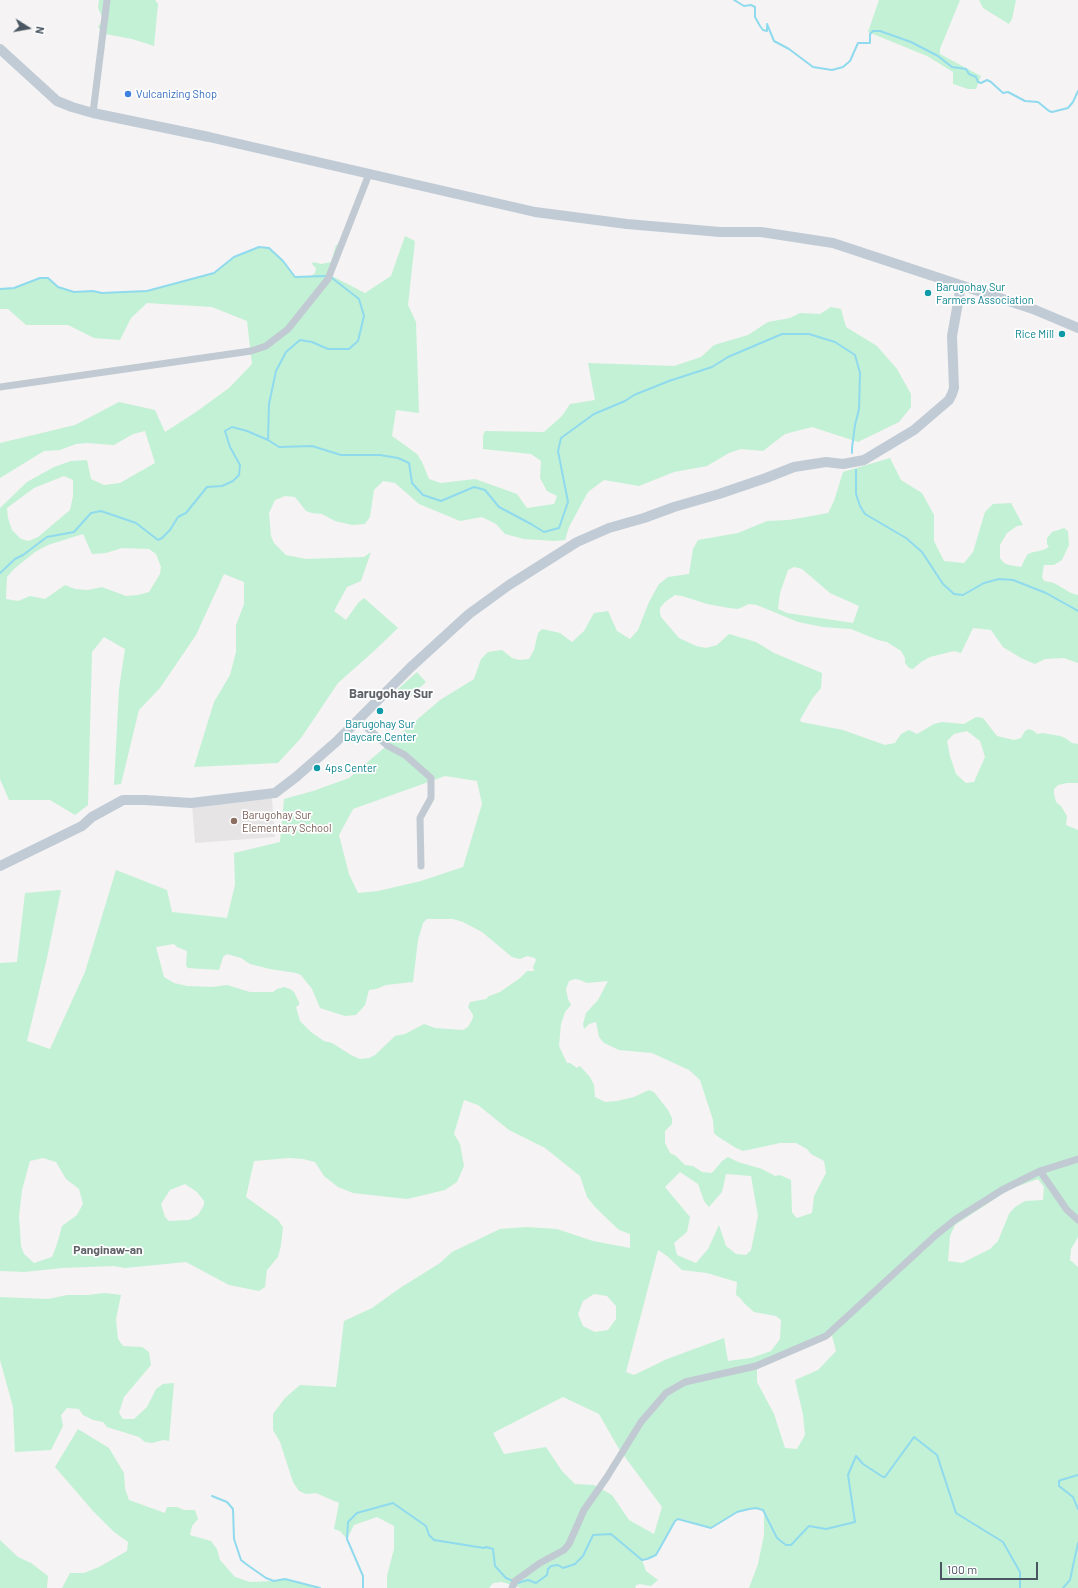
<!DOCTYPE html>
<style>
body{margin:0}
#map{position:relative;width:1078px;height:1588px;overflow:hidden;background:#f5f3f3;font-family:Barlow,sans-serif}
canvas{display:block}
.north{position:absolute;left:8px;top:8px;width:40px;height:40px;-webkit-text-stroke:3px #fff;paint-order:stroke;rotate:101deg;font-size:11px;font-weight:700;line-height:16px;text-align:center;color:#4a5661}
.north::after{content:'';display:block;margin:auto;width:14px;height:18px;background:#4a5661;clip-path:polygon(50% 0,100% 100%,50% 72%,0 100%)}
.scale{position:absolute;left:940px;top:1562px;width:98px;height:18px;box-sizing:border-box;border:2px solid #4a5661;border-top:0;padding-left:5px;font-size:12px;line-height:14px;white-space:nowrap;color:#4a5661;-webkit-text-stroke:3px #fff;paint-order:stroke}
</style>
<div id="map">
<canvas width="1078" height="1588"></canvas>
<div class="north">N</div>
<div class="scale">100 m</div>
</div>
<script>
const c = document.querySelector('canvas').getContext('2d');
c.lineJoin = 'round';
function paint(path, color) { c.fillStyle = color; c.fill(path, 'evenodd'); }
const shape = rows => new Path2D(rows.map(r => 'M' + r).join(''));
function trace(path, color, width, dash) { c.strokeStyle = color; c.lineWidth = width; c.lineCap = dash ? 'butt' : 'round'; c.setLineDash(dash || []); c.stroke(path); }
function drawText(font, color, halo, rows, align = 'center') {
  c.font = font + ' Barlow,sans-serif'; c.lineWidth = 3.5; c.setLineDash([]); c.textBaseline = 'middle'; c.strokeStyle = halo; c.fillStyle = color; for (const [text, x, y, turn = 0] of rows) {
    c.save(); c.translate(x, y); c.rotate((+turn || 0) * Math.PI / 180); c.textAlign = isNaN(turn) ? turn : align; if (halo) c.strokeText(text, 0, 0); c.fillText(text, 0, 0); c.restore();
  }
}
paint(shape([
 [272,798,275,837,195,843,192,805]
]), '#e6e4e5');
paint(shape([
 [99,0,155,0,158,4,154,46,132,39,105,34,102,32,98,27,103,19,98,8],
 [879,0,960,0,940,49,940,54,981,76,976,89,968,89,953,84,953,72,927,56,868,32],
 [979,0,1016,0,1012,19,1009,24,983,8],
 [405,236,415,241,408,305,416,322,419,413,396,410,392,436,417,454,422,462,429,479,441,483,475,479,517,494,527,508,554,504,557,496,547,491,540,478,541,461,531,454,483,449,483,436,485,431,544,432,562,416,570,404,595,400,588,363,674,366,701,357,714,345,748,335,768,322,790,318,800,313,820,314,831,307,841,309,846,327,877,346,897,369,911,394,911,407,899,422,858,442,812,427,785,434,763,451,741,449,729,453,707,466,674,472,639,486,604,480,588,492,569,527,565,540,555,541,524,539,505,534,496,524,482,517,460,521,419,504,395,483,383,481,374,490,370,517,365,524,352,525,335,521,322,514,312,513,306,511,295,497,285,496,275,500,269,513,271,536,274,543,286,555,306,559,364,557,371,552,361,581,347,587,334,611,346,620,358,603,364,598,398,628,374,651,338,683,301,738,278,763,194,767,214,702,230,675,236,652,236,625,244,604,244,582,224,574,196,635,160,688,139,710,121,784,114,785,119,689,125,649,104,637,92,652,88,805,75,815,50,800,9,800,0,779,0,508,27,482,54,467,71,461,87,460,91,479,104,485,120,483,155,463,145,431,133,434,114,445,87,443,76,444,60,450,44,451,0,478,0,443,75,425,119,402,155,410,165,432,196,412,229,388,252,364,247,321,212,307,147,303,131,318,120,340,94,338,68,325,26,325,8,309,0,309,0,289,14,288,40,278,48,278,58,287,74,292,93,291,103,293,147,291,214,273,234,257,259,247,269,248,283,261,295,277,311,276,315,273,316,268,312,264,313,262,321,264,331,262,336,245,343,244,330,275,365,293,391,276],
 [64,476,73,480,73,496,70,510,38,537,29,541,21,539,12,530,8,518,7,508,34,488],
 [83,534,92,554,106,553,122,548,149,549,156,554,161,567,160,574,149,592,138,595,126,596,102,587,88,590,75,589,65,585,45,599,30,596,18,601,6,599,7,577,14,569,35,552,48,545],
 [890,458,901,480,922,493,934,515,934,541,944,561,964,563,973,552,985,512,993,504,1011,503,1023,525,1017,526,1007,533,1000,545,1000,558,1004,563,1009,565,1021,567,1027,555,1030,553,1043,550,1049,547,1047,544,1047,538,1052,532,1064,528,1068,531,1069,545,1062,560,1054,565,1044,565,1042,577,1044,581,1054,583,1071,593,1078,595,1078,663,1064,658,1045,659,1035,664,1021,658,1003,647,991,630,973,628,961,653,954,651,930,657,921,662,913,669,909,668,905,663,905,658,901,651,887,642,878,640,851,629,823,627,798,622,757,605,749,604,738,609,729,608,707,604,682,596,675,595,665,602,660,608,660,613,661,617,679,638,696,646,706,648,717,645,729,634,756,642,774,653,822,673,821,688,812,699,800,720,801,722,843,730,885,745,895,743,901,734,909,730,917,734,934,724,942,722,964,724,976,717,983,718,997,736,1014,740,1021,738,1025,731,1029,729,1034,731,1037,734,1043,733,1060,736,1065,738,1072,743,1078,744,1078,783,1067,783,1058,785,1054,789,1054,794,1056,802,1061,806,1067,816,1066,825,1078,830,1078,1237,1071,1249,1070,1260,1078,1267,1078,1588,749,1588,758,1564,764,1535,764,1513,760,1508,756,1508,737,1512,711,1528,683,1519,678,1519,675,1521,656,1555,642,1560,646,1571,658,1580,651,1586,639,1584,635,1586,636,1588,521,1588,502,1582,493,1583,489,1588,387,1588,387,1576,394,1549,394,1526,377,1517,354,1525,347,1539,340,1531,334,1529,339,1503,316,1493,306,1494,299,1491,293,1482,280,1442,273,1430,273,1414,285,1398,300,1385,336,1387,344,1321,372,1308,400,1288,440,1263,452,1252,500,1229,526,1227,557,1229,593,1241,630,1248,630,1234,619,1230,595,1207,587,1197,580,1176,545,1148,509,1130,478,1105,464,1100,454,1134,460,1144,464,1166,457,1182,445,1190,407,1199,353,1193,338,1187,324,1176,315,1162,303,1159,289,1158,254,1161,246,1197,278,1220,283,1227,281,1245,278,1257,267,1270,265,1287,259,1291,229,1285,186,1262,125,1268,114,1266,62,1268,24,1272,0,1271,0,963,17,962,25,893,61,890,47,958,27,1041,50,1049,85,972,116,870,167,890,172,912,227,918,235,885,234,853,280,842,284,799,313,791,349,778,440,700,474,679,481,659,488,652,502,650,512,658,519,660,529,659,534,650,538,633,542,629,560,633,572,642,584,631,594,613,608,611,617,631,630,639,638,630,649,602,659,584,668,577,689,574,693,549,698,540,738,533,767,521,789,520,828,513,834,501,843,472],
 [794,567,802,569,830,593,859,606,853,623,787,613,778,609,780,593,788,570],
 [967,731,980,741,985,757,974,782,966,783,956,774,950,756,947,741,954,734],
 [445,776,477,781,482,804,463,867,421,881,378,891,358,893,349,874,339,835,353,809],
 [427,919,453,919,463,922,482,932,512,957,520,959,527,956,535,958,536,960,533,967,534,971,527,971,520,978,500,992,489,996,486,999,470,1002,468,1007,473,1015,473,1018,468,1027,463,1030,435,1028,424,1024,405,1034,395,1036,375,1055,369,1058,360,1059,351,1055,332,1043,324,1041,311,1032,300,1021,296,1007,299,1005,299,1002,294,992,290,989,284,987,277,989,273,992,250,992,227,985,212,987,187,986,174,983,164,977,156,947,174,944,177,947,187,951,186,966,188,968,219,970,223,957,227,954,241,958,250,964,270,969,296,973,301,975,312,989,320,1008,345,1016,356,1015,365,1005,369,990,376,989,386,985,413,982,418,940,423,923],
 [575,979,580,980,587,983,608,981,598,1000,586,1013,583,1024,584,1029,589,1024,596,1022,599,1037,604,1043,619,1050,652,1053,689,1070,700,1080,713,1120,714,1133,717,1136,736,1148,743,1151,780,1143,796,1143,807,1149,811,1154,824,1161,826,1173,814,1196,812,1213,797,1218,794,1215,792,1212,791,1180,780,1175,775,1176,762,1169,738,1162,728,1157,722,1161,712,1173,702,1172,693,1166,685,1165,676,1156,670,1153,665,1143,665,1131,672,1124,672,1118,668,1110,654,1092,649,1090,634,1097,617,1101,605,1102,595,1097,594,1085,590,1077,580,1066,577,1068,570,1063,567,1063,559,1046,561,1024,565,1012,571,1005,568,999,566,989,569,981],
 [43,1158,56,1162,66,1179,79,1189,83,1204,77,1215,62,1226,57,1244,52,1257,34,1263,24,1254,21,1246,19,1216,22,1190,30,1161],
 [680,1172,698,1184,704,1201,709,1207,722,1192,726,1174,751,1176,758,1216,751,1250,746,1255,736,1254,726,1246,719,1225,708,1249,696,1263,677,1255,674,1243,687,1232,690,1217,665,1187],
 [1038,1179,1044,1187,1043,1200,1025,1201,1015,1207,1009,1214,998,1241,990,1249,962,1263,948,1261,950,1236,955,1225,1010,1189],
 [185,1184,197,1192,204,1201,204,1205,198,1215,189,1220,169,1221,165,1217,161,1204,170,1190],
 [658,1250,667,1256,682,1270,707,1273,737,1282,736,1295,740,1298,745,1304,754,1312,776,1316,781,1320,780,1339,771,1351,751,1358,728,1361,724,1338,667,1359,634,1375,626,1372],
 [594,1294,607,1296,616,1306,616,1319,608,1330,595,1332,583,1326,578,1314,583,1301],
 [832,1336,836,1351,818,1370,795,1380,803,1415,805,1435,797,1449,785,1448,774,1414,757,1382,757,1369,795,1351],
 [563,1397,599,1414,619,1449,662,1507,654,1534,629,1520,612,1495,594,1485,575,1484,562,1471,546,1447,504,1454,493,1433],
 [417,672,426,682,408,699,398,689],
 [105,1293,121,1295,116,1319,118,1339,123,1346,142,1347,149,1352,151,1365,124,1397,119,1413,123,1419,134,1419,147,1407,156,1389,163,1384,174,1383,169,1441,163,1440,152,1443,145,1442,139,1437,107,1427,103,1422,93,1420,83,1415,79,1409,67,1408,61,1415,63,1426,51,1450,15,1452,13,1407,0,1360,0,1297,48,1299,67,1295,87,1295],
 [78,1429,109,1448,124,1473,125,1489,129,1500,165,1513,167,1507,177,1507,184,1510,195,1510,198,1519,192,1526,190,1535,211,1541,217,1549,220,1560,235,1577,250,1582,274,1581,285,1579,320,1588,62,1588,70,1573,84,1573,99,1567,127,1551,128,1542,114,1532,93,1511,55,1467],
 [0,1540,18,1557,31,1563,48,1576,47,1588,0,1588]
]), '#c3f1d5');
trace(shape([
 [734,0,744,6,751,5,755,7,755,17,760,26,763,30,767,31,767,26],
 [767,24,774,41,789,49,813,67,832,70,843,67,850,61,858,43,870,43,870,34,873,31,880,31,911,42,938,56,952,67,966,69,969,74,976,77,978,82,981,83,987,80,991,82,1003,93,1008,92,1025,101,1038,102,1049,111,1052,112,1068,108,1073,102,1078,91],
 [0,289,14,288,40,278,48,278,58,287,74,292,93,291,102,293,147,291,214,273,234,257,259,247,269,248,283,261,295,277,327,276],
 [268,440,269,404,276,371,286,352,300,340,312,342,328,349,349,349,358,341,364,316,359,299,332,278],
 [856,470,856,494,860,506,865,514,906,538,922,552,943,584,954,594,963,595,984,583,999,579,1013,580,1046,593,1078,611],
 [0,573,15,559,23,555,47,537,74,532,91,513,101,511,136,523,158,540,162,538,170,530,178,517,186,513,207,487,222,486,233,481,239,475,240,465,230,447,225,431,232,427,247,431,268,440,279,447,312,446,341,455,380,455,398,458,409,463,412,483,423,495,441,501,474,487,485,490,499,507,531,524,544,532,559,528,568,502,558,451,561,438,594,414,625,401,634,395,669,381,712,367,728,357,782,334,809,334,835,342,855,355,860,373,859,409,855,425,852,448,852,453],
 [1078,1475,1061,1480,1059,1481,1059,1486,1073,1497,1078,1509],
 [212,1496,227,1502,233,1509,234,1539,241,1560,246,1564,266,1578,274,1581,285,1579,320,1588],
 [518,1583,528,1580,536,1583,547,1575,548,1569,551,1566,558,1565,563,1568,575,1564,583,1556,593,1535,611,1534,642,1560,647,1559,656,1555,675,1521,678,1519,711,1528,737,1512,749,1509,756,1508,763,1510,777,1538,786,1545,791,1545,809,1526,826,1529,855,1522,848,1475,856,1456,863,1464,883,1477,885,1477,914,1437,937,1455,956,1513,1003,1542,1020,1572,1020,1588],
 [363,1588,363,1576,347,1539,348,1522,357,1513,393,1503,426,1526,429,1535,434,1540,484,1548,486,1547,493,1549,495,1566,506,1578,513,1581],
 [1063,1588,1070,1580,1078,1543]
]), '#90daee', 2);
trace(shape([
 [93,113,107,0],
 [0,387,251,351,266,346,288,329,328,279,369,174],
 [358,720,388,746,405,755,431,778,431,798,420,818,421,866],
 [1040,1171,1067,1210,1078,1220],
 [512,1588,515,1581,540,1563,564,1550,569,1544,584,1510,607,1477,641,1422,666,1393,685,1382,756,1366,826,1336,936,1235,956,1219,1002,1190,1040,1171,1078,1159]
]), '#c1cad2', 7);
trace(shape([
 [0,49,57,101,72,107,93,113,209,137,535,212,627,224,720,232,761,232,833,243,1033,309,1078,328],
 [0,866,82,826,92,817,123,800,145,800,191,803,275,793,296,777,336,742,411,667,469,614,509,585,577,542,609,528,644,518,674,507,719,494,766,478,794,467,826,462,843,464,864,460,914,430,949,400,952,394,954,388,952,336,961,286]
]), '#c1cbd6', 10);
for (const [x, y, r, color] of [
 [128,94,4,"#3f7fe0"],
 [928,293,4,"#0f9aa8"],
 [1062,334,4,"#0f9aa8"],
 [380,711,4,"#0f9aa8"],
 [317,768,4,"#0f9aa8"],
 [234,821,4,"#8d6e63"]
]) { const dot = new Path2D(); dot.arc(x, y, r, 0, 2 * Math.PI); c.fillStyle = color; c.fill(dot); trace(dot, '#fff', 1.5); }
drawText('11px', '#366cbe', '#fff', [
 ["Vulcanizing Shop",136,94]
], 'left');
drawText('11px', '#0d838f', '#fff', [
 ["Barugohay Sur",936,287],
 ["Farmers Association",936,300],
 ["Rice Mill",1054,334,"right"],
 ["Barugohay Sur",380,724,"center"],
 ["Daycare Center",380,737,"center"],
 ["4ps Center",325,768]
], 'left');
drawText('11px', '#785e54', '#fff', [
 ["Barugohay Sur",242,815],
 ["Elementary School",242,828]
], 'left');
drawText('bold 12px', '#5f6368', '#fff', [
 ["Panginaw-an",108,1250]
]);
drawText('bold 13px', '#5f6368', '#fff', [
 ["Barugohay Sur",391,694]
]);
</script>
